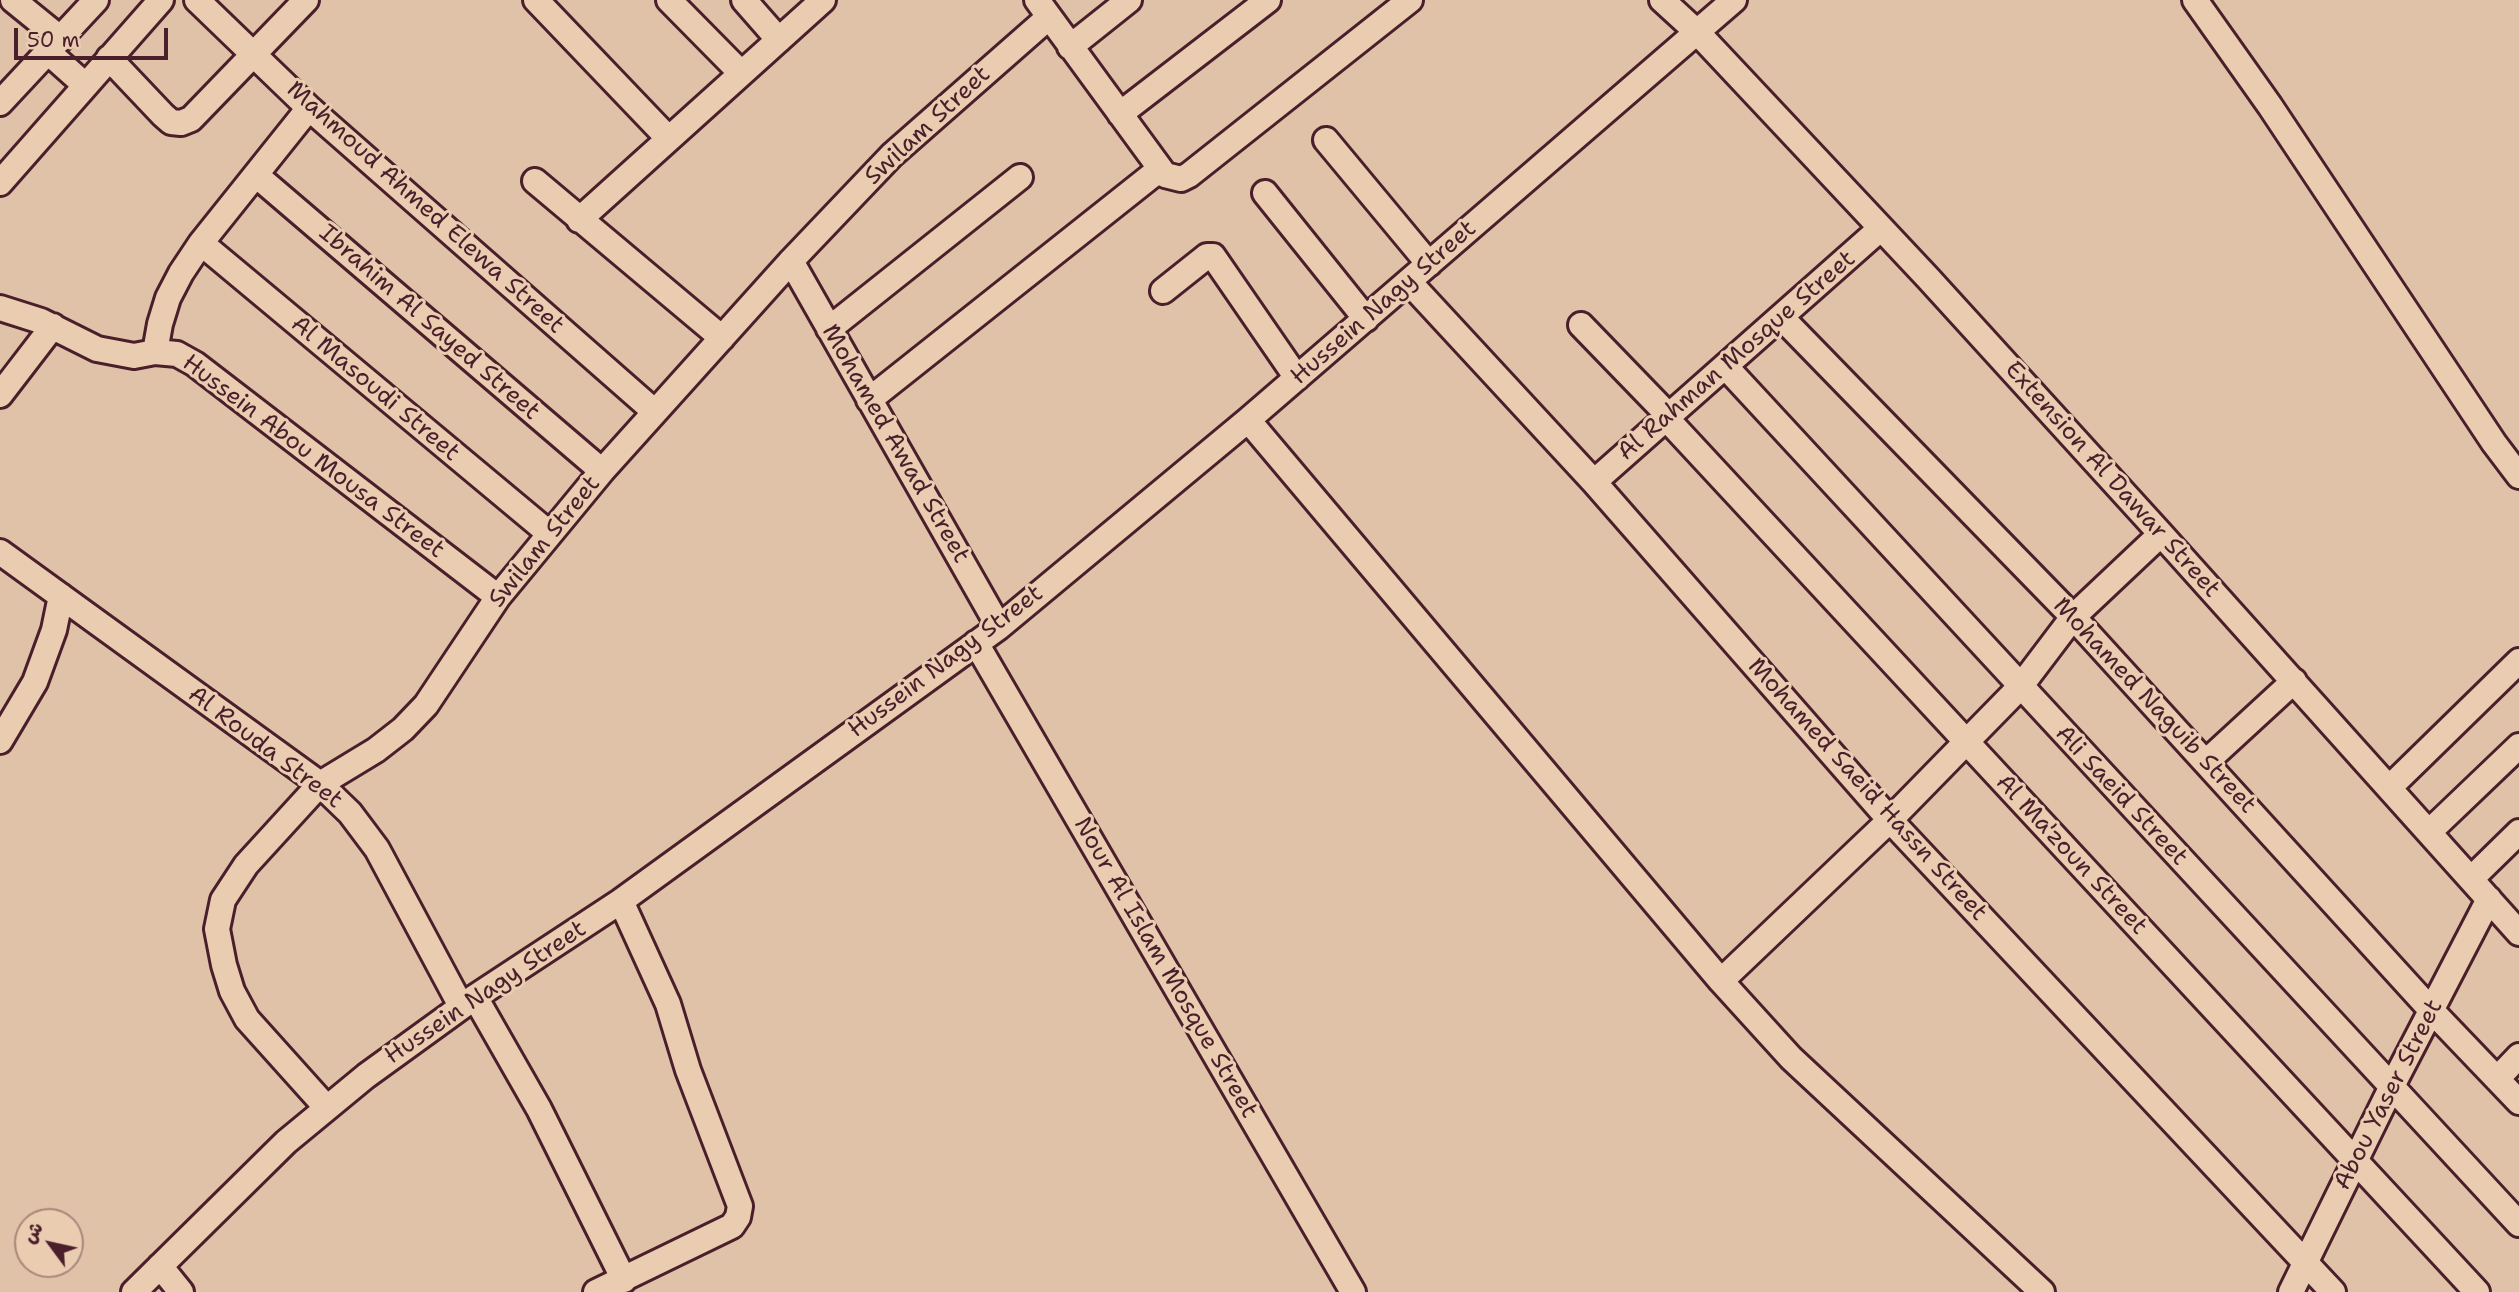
<!DOCTYPE html>
<meta charset="utf-8">
<style>
body{margin:0}
#map{position:relative;width:2519px;height:1292px;overflow:hidden;background:#e0c2a9;font-family:"Shantell Sans","Playpen Sans Arabic",sans-serif}
canvas{display:block}
.north{position:absolute;left:14px;top:1208px;width:70px;height:70px;box-sizing:border-box;background:#eaccb1;border:2px solid #aa877b;border-radius:50%;rotate:303deg;font-size:19px;font-weight:700;line-height:28px;text-align:center;color:#4a1f2b}
.north::after{content:'';display:block;margin:auto;width:24px;height:32px;background:#4a1f2b;clip-path:polygon(50% 0,100% 100%,50% 72%,0 100%)}
.scale{position:absolute;left:14px;top:28px;width:154px;height:32px;box-sizing:border-box;border:4px solid #4a1f2b;border-top:0;padding-left:9px;font-size:21px;line-height:24px;white-space:nowrap;color:#4a1f2b;-webkit-text-stroke:5px #eaccb1;paint-order:stroke}
</style>
<div id="map">
<canvas width="2519" height="1292"></canvas>
<div class="north">ش</div>
<div class="scale">50 m</div>
</div>
<script>
const c = document.querySelector('canvas').getContext('2d');
c.lineJoin = 'round';
const shape = rows => new Path2D(rows.map(r => 'M' + r).join(''));
function trace(path, color, width, dash) { c.strokeStyle = color; c.lineWidth = width; c.lineCap = dash ? 'butt' : 'round'; c.setLineDash(dash || []); c.stroke(path); }
function drawText(font, color, halo, rows, align = 'center') {
  c.font = font + ' "Shantell Sans",sans-serif'; c.lineWidth = 6; c.setLineDash([]); c.textBaseline = 'middle'; c.strokeStyle = halo; c.fillStyle = color; for (const [text, x, y, turn = 0] of rows) {
    c.save(); c.translate(x, y); c.rotate((+turn || 0) * Math.PI / 180); c.textAlign = isNaN(turn) ? turn : align; if (halo) c.strokeText(text, 0, 0); c.fillText(text, 0, 0); c.restore();
  }
}
const minor = shape([
 [13,0,61,39],
 [197,0,309,108,655,412],
 [536,0,668,138],
 [669,0,741,73],
 [744,0,779,40],
 [1037,0,1165,175,1181,179,1189,175,1410,0],
 [1662,0,1698,33,1928,278,2161,534,2519,933],
 [2195,0,2270,106,2494,443,2519,476],
 [1070,47,1129,0],
 [48,52,85,85],
 [109,58,163,115,171,122,181,123,191,119,306,0],
 [0,103,96,0],
 [1120,114,1268,0],
 [1326,140,1429,264],
 [256,175,602,471],
 [535,181,722,338],
 [0,183,161,0],
 [1265,193,1366,319],
 [579,220,823,0],
 [201,243,550,534],
 [791,261,999,627],
 [1409,282,1594,482,1890,820,2333,1292],
 [1163,291,1207,256,1213,256,1297,378],
 [0,308,41,321,97,349,134,356,155,352,177,354,195,364,498,597],
 [1781,317,2073,617,2431,1010,2519,1102],
 [1581,325,1669,416],
 [829,329,1020,177],
 [155,352,160,324,168,298,181,273,201,243,309,108],
 [1725,366,2519,1224],
 [0,395,53,326],
 [869,400,1160,169],
 [1666,418,2477,1292],
 [1248,420,1721,981,1791,1058,2042,1292],
 [1594,482,1880,229],
 [0,552,320,784,350,813,377,849,461,1006],
 [976,643,1353,1292],
 [0,741,35,682,54,630,61,596],
 [2206,762,2294,681],
 [2389,788,2519,661],
 [2429,832,2519,746],
 [2471,879,2519,832],
 [1721,981,1890,820,2020,687,2073,617,2161,534],
 [475,997,539,1109,624,1280],
 [2497,1079,2519,1056],
 [326,1107,247,1019,232,991,224,965,217,929,223,900,246,865,320,784,376,750,403,729,426,705,498,597,602,471,791,261,892,155,1049,17],
 [160,1266,181,1292],
 [134,1292,286,1142,366,1076,475,997,621,901,999,627,1248,420,1734,0],
 [596,1292,732,1226,738,1217,740,1206,688,1070,668,1004,621,901],
 [2291,1292,2392,1086,2489,899]
]);
trace(minor, '#4a1f2b', 30);
trace(minor, '#eaccb1', 24);
drawText('24px', '#4a1f2b', '#eaccb1', [
 ["Swilam Street",928,126,-43],
 ["Mahmoud Ahmed Elewa Street",425,208,42],
 ["Hussein Nagy Street",1384,303,-41],
 ["Ibrahim Al Sayed Street",429,323,41],
 ["Al Rahman Mosque Street",1737,356,-41],
 ["Al Masoudi Street",375,389,40],
 ["Mohamed Awad Street",895,444,60],
 ["Hussein Abou Mousa Street",313,457,37],
 ["Extension Al Dawar Street",2112,480,48],
 ["Swilam Street",545,542,-51],
 ["Hussein Nagy Street",946,662,-37],
 ["Mohamed Naguib Street",2154,706,47],
 ["Al Rouda Street",265,748,37],
 ["Mohamed Saeid Hassn Street",1867,790,48],
 ["Ali Saeid Street",2121,796,47],
 ["Al Ma'zoun Street",2071,855,47],
 ["Nour Al Islam Mosque Street",1165,968,60],
 ["Hussein Nagy Street",486,993,-34],
 ["Abou Yaser Street",2389,1095,-63]
]);
</script>
